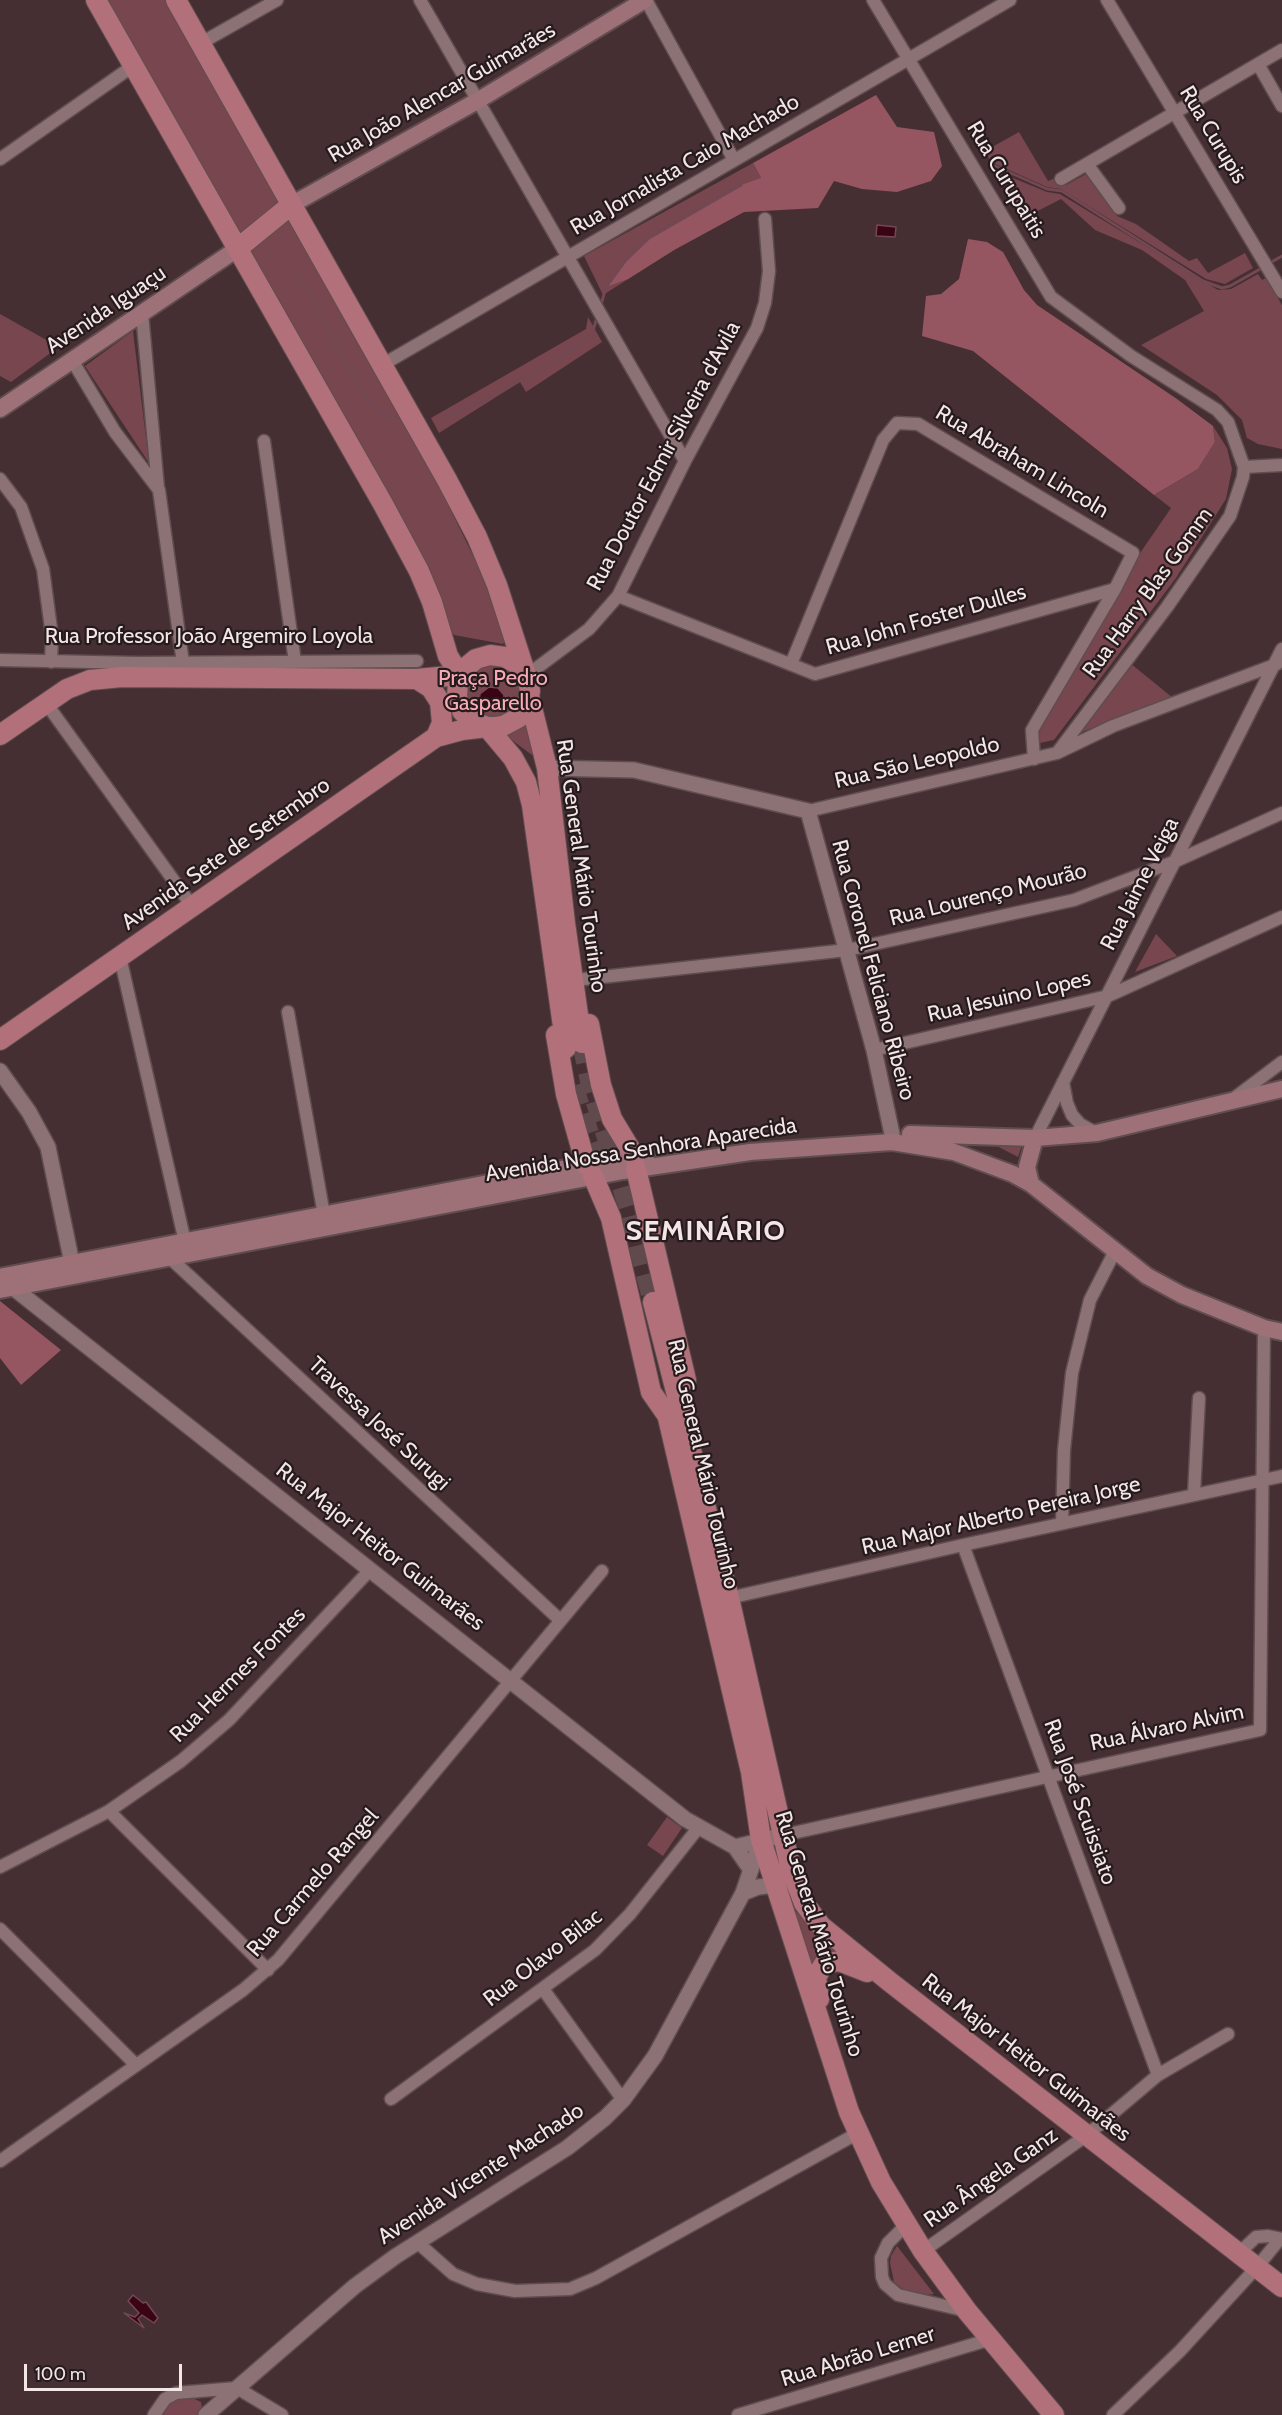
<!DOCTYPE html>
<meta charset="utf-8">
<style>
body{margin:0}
#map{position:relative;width:1282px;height:2415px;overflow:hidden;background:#462f32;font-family:Cabin,sans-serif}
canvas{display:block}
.scale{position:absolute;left:24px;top:2364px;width:158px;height:27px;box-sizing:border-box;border:3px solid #f4e5e6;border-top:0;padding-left:8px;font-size:18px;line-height:21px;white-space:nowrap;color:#f4e5e6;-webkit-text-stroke:4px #251b1c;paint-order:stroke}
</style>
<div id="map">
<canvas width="1282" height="2415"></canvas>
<div class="scale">100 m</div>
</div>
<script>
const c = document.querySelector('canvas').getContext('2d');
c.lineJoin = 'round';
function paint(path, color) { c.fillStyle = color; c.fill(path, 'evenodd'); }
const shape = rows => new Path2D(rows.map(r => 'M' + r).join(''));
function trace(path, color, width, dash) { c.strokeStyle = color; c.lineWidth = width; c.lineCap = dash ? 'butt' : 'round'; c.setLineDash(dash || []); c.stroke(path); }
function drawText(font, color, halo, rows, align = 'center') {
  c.font = font + ' Cabin,sans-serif'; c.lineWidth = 4.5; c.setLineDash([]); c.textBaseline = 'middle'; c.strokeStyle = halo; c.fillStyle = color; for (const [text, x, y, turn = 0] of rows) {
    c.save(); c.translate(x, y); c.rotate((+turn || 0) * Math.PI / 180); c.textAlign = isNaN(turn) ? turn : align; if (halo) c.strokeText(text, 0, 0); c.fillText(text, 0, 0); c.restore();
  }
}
paint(shape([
 [101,0,172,0,435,478,485,580,505,641,503,644,454,635,450,631],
 [1019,132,1048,181,1053,179,1066,185,1088,173,1117,216,1136,224,1189,261,1197,258,1208,273,1245,253,1253,268,1225,284,1206,279,1061,189,1047,187,991,162,985,151],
 [753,163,771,197,674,250,603,295,584,256],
 [996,171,1047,192,1060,194,1218,290,1231,289,1258,274,1262,280,1266,278,1282,305,1282,449,1258,444,1247,438,1242,420,1217,395,1141,345,1204,311,1185,280,1142,250,1095,230,1061,199,1022,219],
 [0,314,50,342,56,349,11,382,0,376],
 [588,317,602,342,526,392,520,382,439,433,431,418,586,329],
 [133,331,149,463,85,366],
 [1213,426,1227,448,1232,469,1226,499,1176,578,1054,740,1035,744,1037,734,1138,556,1171,508,1154,495,1198,469,1215,442],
 [1130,663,1173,698,1076,734],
 '466 692a27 27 0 1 1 54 0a27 27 0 1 1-54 0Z',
 [525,718,533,751,532,755,501,732],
 [1156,934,1177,956,1135,972],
 [989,1142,1023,1142,1018,1157],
 [667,1817,682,1828,663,1856,647,1845],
 [789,1905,843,1952,808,1974],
 [897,2246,934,2294,925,2295,904,2290,894,2282,890,2263,891,2256],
 [190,2397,201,2402,202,2408,198,2415,157,2415,171,2399]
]), '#77464e');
paint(shape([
 [876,95,897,127,934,132,942,166,931,181,897,192,862,189,834,181,818,208,744,212,674,250,628,279,606,287,625,261,649,238,741,185,761,178,753,163],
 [968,239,987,242,1003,252,1024,290,1037,305,1177,399,1213,426,1215,442,1198,469,1154,495,973,351,922,336,926,296,941,294,959,279],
 [0,1301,61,1350,21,1385,0,1358]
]), '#955661');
const water = shape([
 [877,225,896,227,895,237,876,236,877,225],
 [489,687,498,688,504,695,502,707,494,711,486,711,479,702,480,694,489,687],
 [133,2295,143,2303,146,2302,158,2318,154,2323,142,2315,138,2319,144,2328,124,2313,135,2317,139,2313,128,2301,133,2295]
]);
paint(water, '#3b0414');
trace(water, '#724853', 1.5);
trace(shape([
 [995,166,1047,189,1062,191,1203,281,1222,288,1230,286,1262,268],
 [1268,264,1282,256],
 [296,270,362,392,378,412,396,418],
 [601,305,606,287,625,261,649,238,741,185],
 [442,418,497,394,570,351,592,334,597,317]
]), '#724853', 3);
trace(shape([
 [582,1043,591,1086,630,1213,653,1302],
 [573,1086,605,1180]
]), '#604a4d', 20, [20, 10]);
const minor = shape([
 [420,0,685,461],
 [646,0,734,160],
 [873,0,1051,297,1131,356,1217,410,1228,422,1244,467,1243,477,1230,516,1167,607,1057,753],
 [1107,0,1282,292],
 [201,43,277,0],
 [1258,64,1282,106],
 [0,159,133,66],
 [1087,164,1119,208],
 [1061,179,1282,50],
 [142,313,158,488],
 [72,360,115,432,159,490,183,663],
 [382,365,1010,0],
 [264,441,295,662],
 [1244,467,1282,465],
 [0,479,21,507,43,569,52,636,51,662],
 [618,596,815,674,1115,589],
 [0,660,138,663,417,661],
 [791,664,883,440,897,423,918,424,1133,553,1115,589,1032,730,1034,759],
 [526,676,589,629,618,596,685,461,757,328,765,303,769,271,765,219],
 [46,703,192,906],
 [808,811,1057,753,1113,726,1277,664],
 [120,957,185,1242],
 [584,979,847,950,1074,900,1176,861,1282,813],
 [288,1012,324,1215],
 [874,1050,1108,996,1282,917],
 [1063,1082,1067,1103,1072,1115,1080,1124,1096,1133],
 [1233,1099,1282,1062],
 [1035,1138,1282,649],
 [170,1258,560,1620],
 [1194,1494,1199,1398],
 [1062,1523,1064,1450,1072,1373,1090,1300,1115,1251],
 [963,1545,1158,2075],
 [729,1598,963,1545,1282,1476],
 [109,1811,268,1970],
 [784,1835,1260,1730,1264,1328],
 [0,1867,109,1811,181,1761,229,1720,370,1570],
 [0,1929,136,2065],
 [543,1989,623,2100],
 [391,2099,595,1950,630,1914,699,1827],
 [0,2161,243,1990,278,1960,602,1571],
 [906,2225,888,2243,881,2258,882,2277,885,2284,898,2295,967,2311],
 [417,2242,453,2274,477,2284,515,2291,570,2289,596,2278,858,2133],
 [923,2251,1087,2135,1158,2075,1228,2034],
 [1239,2253,1256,2237,1268,2236,1282,2239],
 [154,2415,165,2399,176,2393,237,2388,282,2415],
 [738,2415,991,2339],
 [1113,2415,1180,2351,1257,2267,1279,2240]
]);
const tertiary = shape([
 [547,768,634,770,808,811,874,1050,892,1134,892,1142],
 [0,1071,29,1112,48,1147,74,1273],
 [6,1282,685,1819,735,1847,751,1870],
 [735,1847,784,1835],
 [743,1893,758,1887,776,1885],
 [206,2415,355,2286,396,2256,567,2148,605,2118,623,2100,655,2056,743,1893,761,1840]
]);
const secondary = shape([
 [291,205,477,101,645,0],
 [0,409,237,249],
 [910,1134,1035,1138,1097,1133,1282,1089],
 [1031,1184,1027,1167,1035,1138],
 [0,1277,577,1166,646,1156],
 [0,1290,623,1171,750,1152,892,1142,954,1152,1013,1174,1031,1184,1147,1276,1182,1295,1264,1328,1282,1332]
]);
const primary = shape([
 [96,0,383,504,419,571,432,602,448,656,460,675],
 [176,0,447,480,477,537,497,585,528,681,530,691,527,704,518,718,503,726,495,727,487,727,473,721,462,711,457,697,458,682,464,669,476,659,490,655,505,657,517,664,526,676],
 [237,249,291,205],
 [417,679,431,688,440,702,442,723,436,737],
 [529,696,547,768,565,923,582,1043],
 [487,727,513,758,526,782,532,805,566,1048],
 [0,735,67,689,90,680,122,677,417,679,460,675],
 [589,1024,601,1085,612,1119,635,1157],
 [556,1035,566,1094,586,1165],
 [0,1040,436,737,462,730,487,727],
 [636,1169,686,1380],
 [593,1176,611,1218,651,1392,667,1415],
 [653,1302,729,1598,791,1870,804,1903,821,1926,890,1982,1282,2287],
 [668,1418,751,1772,761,1840,849,2112,881,2182,923,2251,967,2311,1054,2415],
 [819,1999,816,1977,824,1964,839,1961,867,1972]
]);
trace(minor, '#604d4f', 15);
trace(tertiary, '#604d4f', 18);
trace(secondary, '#604d4f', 20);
trace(primary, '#604d4f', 22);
trace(minor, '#8c7275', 12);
trace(tertiary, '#8c7275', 15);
trace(secondary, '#9e7178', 16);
trace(primary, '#b1707a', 20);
drawText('22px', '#f4e5e6', '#251b1c', [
 ["Rua João Alencar Guimarães",442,93,-30],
 ["Rua Curupis",1213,135,59],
 ["Rua Jornalista Caio Machado",685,165,-30],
 ["Rua Curupaitis",1006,180,59],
 ["Avenida Iguaçu",106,310,-34],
 ["Rua Doutor Edmir Silveira d'Avila",664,456,-62],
 ["Rua Abraham Lincoln",1022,462,31],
 ["Rua Harry Blas Gomm",1148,593,-54],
 ["Rua John Foster Dulles",926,620,-16],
 ["Rua Professor João Argemiro Loyola",209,637],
 ["Rua São Leopoldo",917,763,-13],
 ["Avenida Sete de Setembro",226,854,-35],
 ["Rua General Mário Tourinho",581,866,82],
 ["Rua Jaime Veiga",1140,884,-63],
 ["Rua Lourenço Mourão",988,895,-14],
 ["Rua Coronel Feliciano Ribeiro",873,970,75],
 ["Rua Jesuino Lopes",1009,997,-13],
 ["Avenida Nossa Senhora Aparecida",641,1150,-9],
 ["Travessa José Surugi",379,1424,43],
 ["Rua General Mário Tourinho",703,1464,77],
 ["Rua Major Alberto Pereira Jorge",1001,1516,-13],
 ["Rua Major Heitor Guimarães",380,1547,38],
 ["Rua Hermes Fontes",238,1675,-45],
 ["Rua Álvaro Alvim",1167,1728,-12],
 ["Rua José Scuissiato",1080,1802,70],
 ["Rua Carmelo Rangel",313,1883,-49],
 ["Rua General Mário Tourinho",819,1934,73],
 ["Rua Olavo Bilac",543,1958,-38],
 ["Rua Major Heitor Guimarães",1026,2058,38],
 ["Avenida Vicente Machado",481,2174,-33],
 ["Rua Ângela Ganz",991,2178,-35],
 ["Rua Abrão Lerner",858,2357,-17]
]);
drawText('22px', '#f7abb6', '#251b1c', [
 ["Praça Pedro",493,679],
 ["Gasparello",493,704]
]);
c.letterSpacing = '1.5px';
drawText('bold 28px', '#f4e5e6', '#251b1c', [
 ["SEMINÁRIO",706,1232]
]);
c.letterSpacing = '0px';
</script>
